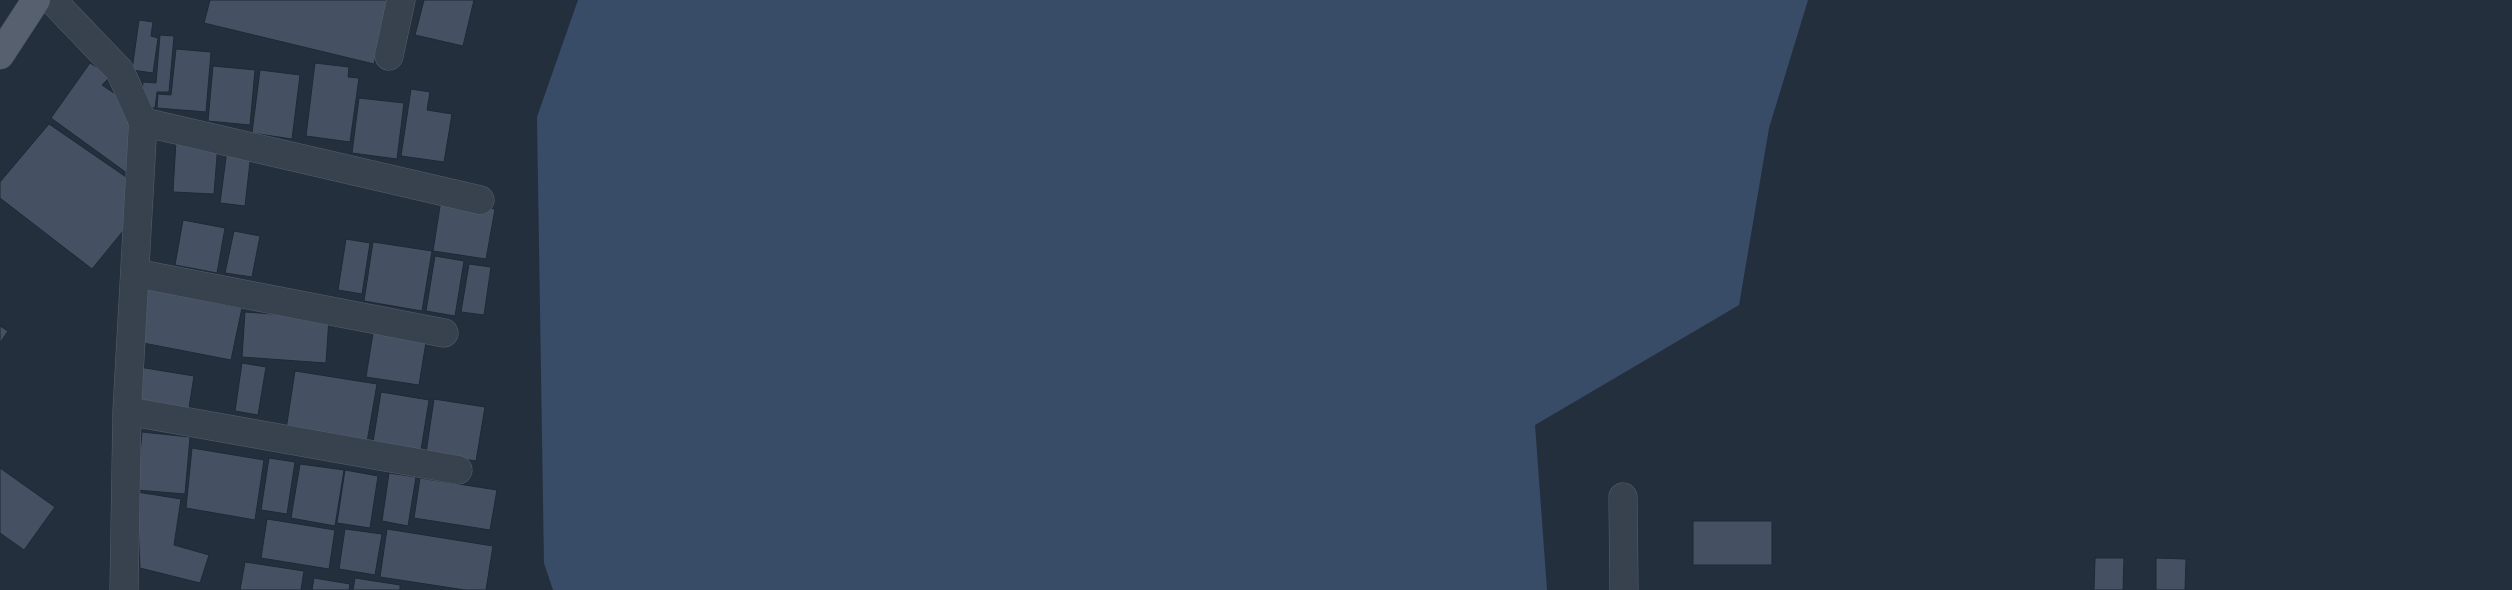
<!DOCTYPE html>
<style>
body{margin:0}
canvas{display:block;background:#242f3e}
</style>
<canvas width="2512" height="590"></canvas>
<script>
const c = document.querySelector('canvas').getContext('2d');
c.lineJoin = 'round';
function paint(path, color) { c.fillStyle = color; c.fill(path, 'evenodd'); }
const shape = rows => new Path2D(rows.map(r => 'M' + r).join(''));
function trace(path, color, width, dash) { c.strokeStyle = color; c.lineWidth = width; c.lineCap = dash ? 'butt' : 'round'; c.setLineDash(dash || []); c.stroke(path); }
paint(shape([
 [578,0,1808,0,1769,128,1739,305,1535,425,1547,590,553,590,544,563,537,117]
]), '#394c67');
const building = shape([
 [210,0,390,0,374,64,204,23,210,0],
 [424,0,474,0,463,46,415,35,424,0],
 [139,20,153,22,151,36,158,38,153,73,132,70,139,20],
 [160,35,174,36,169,92,157,92,155,108,141,107,143,82,156,83,160,35],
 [176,49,211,52,206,112,157,108,158,94,171,95,176,49],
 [90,63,111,76,102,85,133,106,131,176,51,118,90,63],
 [315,63,349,67,348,77,359,78,350,142,306,136,315,63],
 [213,66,255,70,250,125,208,121,213,66],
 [260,70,300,75,292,139,252,133,260,70],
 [411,89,430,92,427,110,452,114,444,162,401,156,411,89],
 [359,98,404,103,397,159,352,153,359,98],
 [49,124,126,177,132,220,92,269,0,198,0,182,49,124],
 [176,141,218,143,214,194,173,192,176,141],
 [227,150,251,153,245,206,220,203,227,150],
 [441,200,495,209,486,259,433,251,441,200],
 [183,220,225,228,217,273,175,265,183,220],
 [234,231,260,236,252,277,225,273,234,231],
 [346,239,370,243,362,294,338,290,346,239],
 [373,242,432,251,422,311,364,301,373,242],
 [435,256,464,261,455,316,426,311,435,256],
 [469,264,491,267,484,315,461,312,469,264],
 [143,288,242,308,231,360,138,342,143,288],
 [245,312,329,318,326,363,242,357,245,312],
 [0,326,8,331,0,343,0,326],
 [374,327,427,336,419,385,366,377,374,327],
 [242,363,266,367,258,415,235,411,242,363],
 [139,367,194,376,188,414,133,406,139,367],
 [295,371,377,384,366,448,285,436,295,371],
 [381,392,429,400,421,450,373,442,381,392],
 [434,399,485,407,476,461,426,453,434,399],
 [142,432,190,437,185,494,137,490,142,432],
 [192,448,264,460,255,520,186,508,192,448],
 [269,458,295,462,287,514,261,510,269,458],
 [300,464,344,470,335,526,291,518,300,464],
 [0,468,55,507,24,550,0,533,0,468],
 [345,470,378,476,370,528,337,523,345,470],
 [389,473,416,477,408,526,382,521,389,473],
 [420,478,497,490,490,530,414,518,420,478],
 [137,492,181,499,174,545,209,555,200,583,140,568,137,492],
 [267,519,335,530,329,569,261,558,267,519],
 [1693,521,1772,521,1772,565,1693,565,1693,521],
 [345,529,382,534,375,575,339,569,345,529],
 [387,529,493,546,486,590,465,590,380,577,387,529],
 [2095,558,2124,558,2123,590,2094,590,2095,558],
 [2156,558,2186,559,2185,590,2156,590,2156,558],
 [245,562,304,571,301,590,240,590,245,562],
 [314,578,350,584,349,590,312,590,314,578],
 [355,578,400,585,400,590,353,590,355,578]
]);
paint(building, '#455162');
trace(building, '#1f2835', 1);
const minor = shape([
 [52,0,120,71,143,122,127,411,124,590],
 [389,56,401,0],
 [143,122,480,200],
 [135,273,444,333],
 [127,411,458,470],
 [1623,497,1624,590]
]);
const major = shape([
 [0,55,36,0]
]);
trace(minor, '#565f6c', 29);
trace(major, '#414a57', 29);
trace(minor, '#38414e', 28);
trace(major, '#56606e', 28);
</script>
